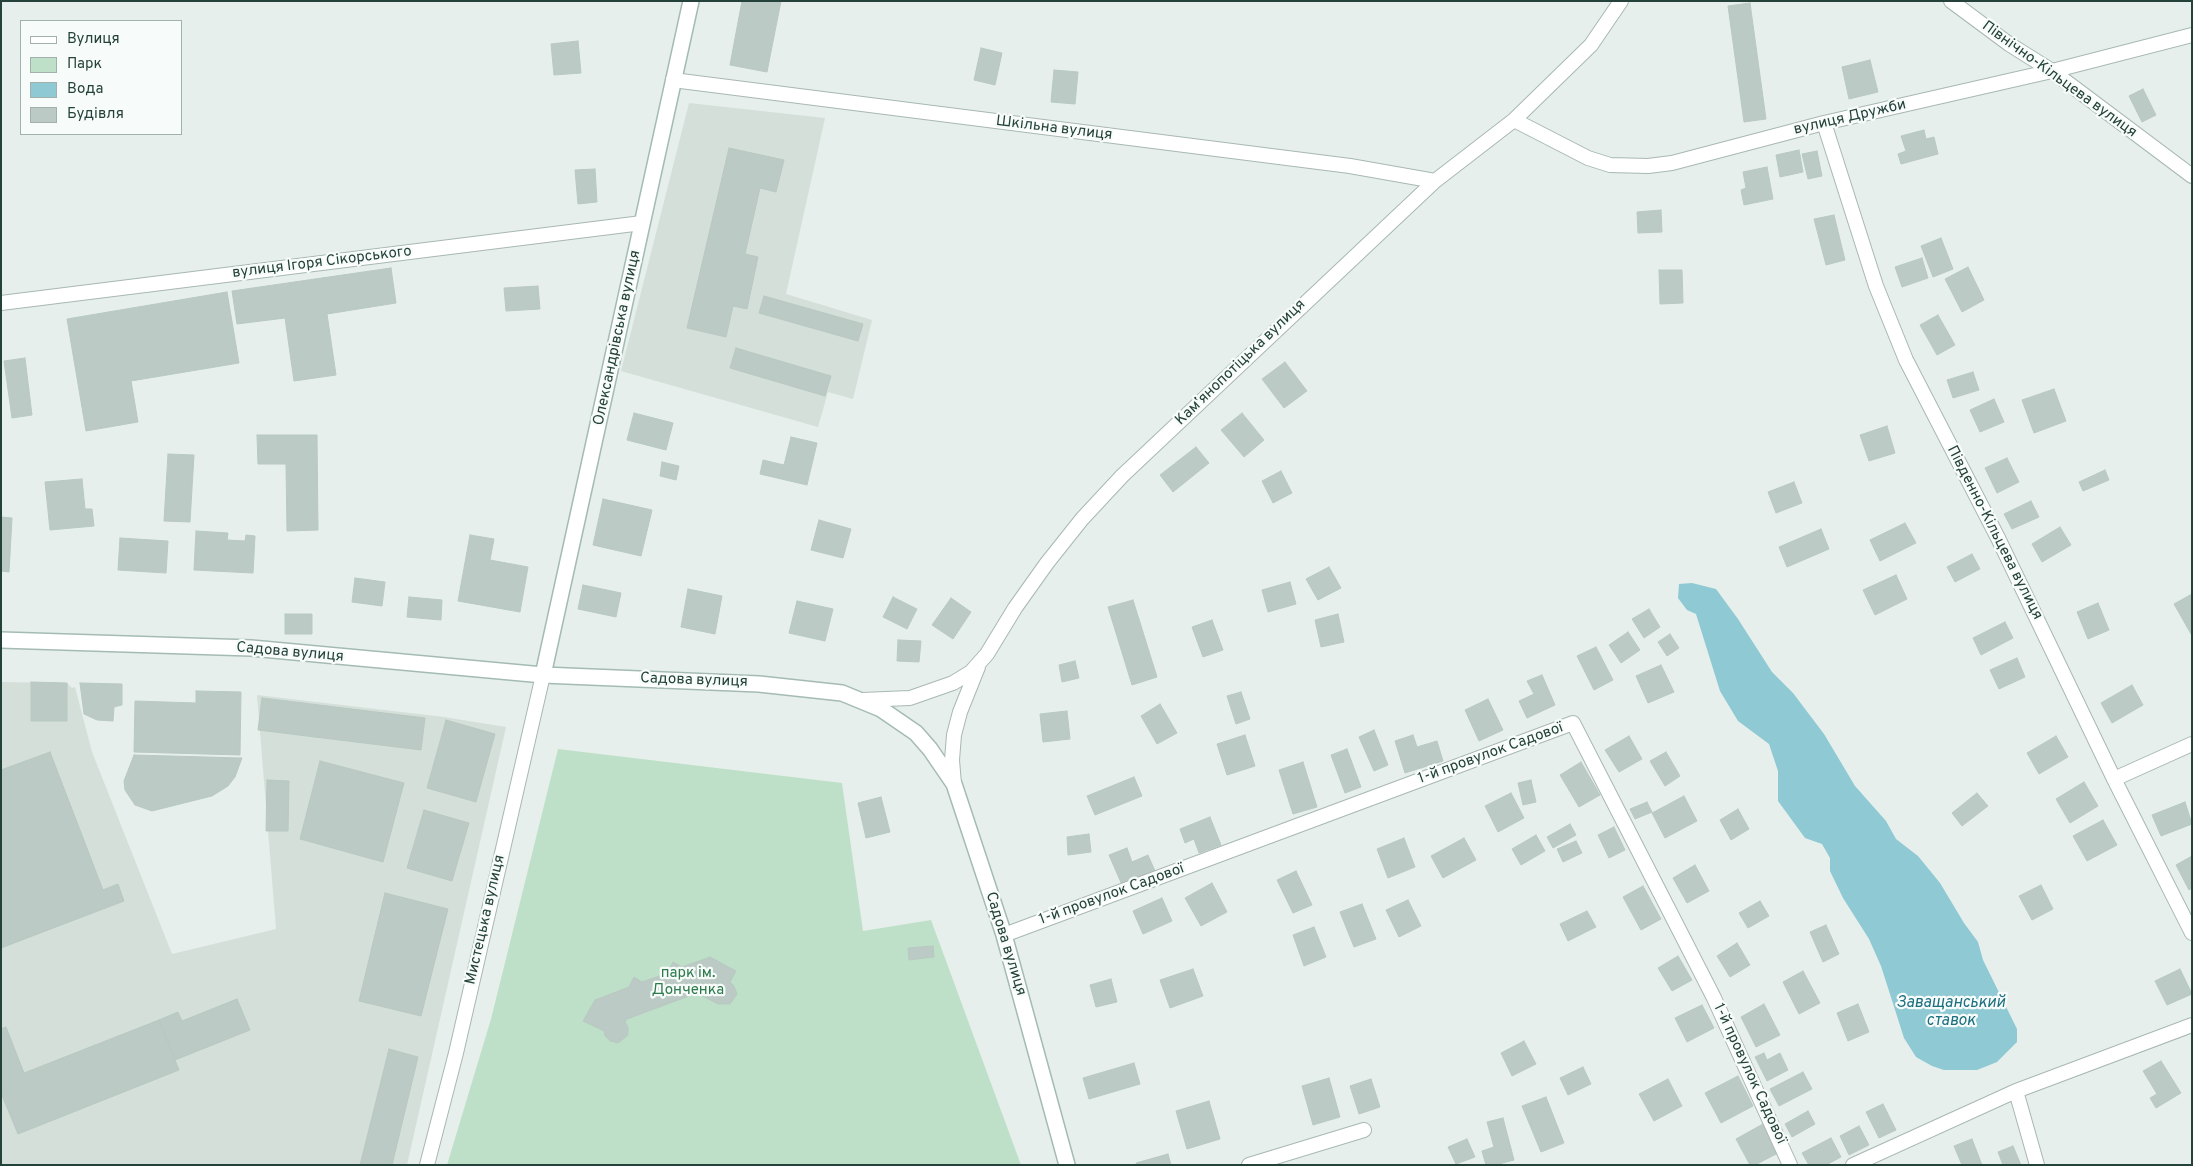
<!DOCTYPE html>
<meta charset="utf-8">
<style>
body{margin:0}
#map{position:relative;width:2193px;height:1166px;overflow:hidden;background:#e6efeb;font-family:Overpass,sans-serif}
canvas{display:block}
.frame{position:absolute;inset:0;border:2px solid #24423a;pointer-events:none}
.legend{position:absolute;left:20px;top:20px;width:162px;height:115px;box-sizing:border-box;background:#f7fbf9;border:1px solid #a3b1ad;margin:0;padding:6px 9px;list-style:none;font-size:15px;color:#24423a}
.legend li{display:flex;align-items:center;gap:10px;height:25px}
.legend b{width:25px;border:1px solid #a3b1ad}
</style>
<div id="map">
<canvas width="2193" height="1166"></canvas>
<div class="frame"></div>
<ul class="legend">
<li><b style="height:6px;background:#fff"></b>Вулиця</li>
<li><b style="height:14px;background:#bfe0c8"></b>Парк</li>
<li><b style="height:14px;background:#8ec9d4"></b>Вода</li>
<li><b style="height:14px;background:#bbcac4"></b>Будівля</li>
</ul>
</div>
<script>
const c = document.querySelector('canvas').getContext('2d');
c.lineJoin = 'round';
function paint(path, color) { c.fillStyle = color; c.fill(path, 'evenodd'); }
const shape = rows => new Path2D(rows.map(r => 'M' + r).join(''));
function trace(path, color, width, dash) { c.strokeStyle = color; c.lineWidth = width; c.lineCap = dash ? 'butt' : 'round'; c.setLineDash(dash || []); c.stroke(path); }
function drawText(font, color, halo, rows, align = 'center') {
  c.font = font + ' Overpass,sans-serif'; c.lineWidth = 4.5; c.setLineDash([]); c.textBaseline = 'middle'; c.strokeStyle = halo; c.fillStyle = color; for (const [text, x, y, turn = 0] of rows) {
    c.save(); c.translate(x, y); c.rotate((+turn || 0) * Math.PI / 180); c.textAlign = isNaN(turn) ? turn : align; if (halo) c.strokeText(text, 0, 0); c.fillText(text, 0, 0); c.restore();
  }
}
paint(shape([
 [689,103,825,118,786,294,872,320,853,399,828,392,818,427,621,371],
 [1,682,67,683,72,688,75,687,92,752,172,954,276,929,257,695,444,717,506,727,407,1165,1,1165]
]), '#d4dfda');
paint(shape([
 [558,749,842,783,863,931,931,920,1021,1165,447,1165,491,1019]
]), '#bfe0c8');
paint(shape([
 [1692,583,1716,589,1738,619,1772,672,1793,693,1824,734,1855,786,1886,821,1896,839,1918,856,1940,883,1964,923,1978,942,1983,960,2017,1029,2017,1042,1997,1062,1977,1070,1944,1070,1932,1066,1916,1057,1904,1038,1881,966,1869,939,1843,898,1830,871,1830,858,1822,844,1805,838,1778,801,1778,771,1769,744,1738,721,1720,691,1696,614,1687,610,1678,598,1679,584]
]), '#8ec9d4');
const building = shape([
 [742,1,781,1,767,72,730,65,742,1],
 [1750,3,1766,119,1744,122,1728,6,1750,3],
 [578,41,581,73,554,75,551,44,578,41],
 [981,48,1002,53,995,85,974,80,981,48],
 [1870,60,1878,92,1849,99,1842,67,1870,60],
 [1054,70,1078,72,1075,104,1051,102,1054,70],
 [2143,89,2156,115,2142,122,2129,96,2143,89],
 [1924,130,1926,139,1934,137,1938,154,1901,164,1898,154,1906,151,1901,136,1924,130],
 [729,148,784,160,776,192,760,188,745,254,758,257,747,309,733,306,726,337,687,328,729,148],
 [1799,150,1803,172,1780,177,1776,155,1799,150],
 [1817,151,1822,176,1808,179,1802,154,1817,151],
 [1767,167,1773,199,1744,205,1741,190,1746,188,1743,172,1767,167],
 [595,169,597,202,578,204,575,170,595,169],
 [1661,210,1662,232,1638,233,1637,212,1661,210],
 [1834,215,1845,260,1826,265,1814,219,1834,215],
 [1941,238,1953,269,1933,277,1921,246,1941,238],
 [1922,258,1928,278,1902,287,1895,267,1922,258],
 [1968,267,1984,300,1962,312,1945,279,1968,267],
 [391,268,396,303,327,314,336,375,294,381,285,318,237,324,232,291,391,268],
 [1659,270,1682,270,1683,303,1660,304,1659,270],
 [538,286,540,309,506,311,504,288,538,286],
 [227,292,239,363,131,381,138,422,86,431,67,319,227,292],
 [764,296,863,324,858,341,759,313,764,296],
 [1938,315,1955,345,1937,355,1920,325,1938,315],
 [736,348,831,376,825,396,730,368,736,348],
 [25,358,32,415,12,418,4,361,25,358],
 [1285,362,1307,391,1284,408,1262,379,1285,362],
 [1973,372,1979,390,1953,398,1947,380,1973,372],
 [2054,389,2066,421,2034,433,2022,400,2054,389],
 [1994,399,2004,422,1980,432,1970,410,1994,399],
 [634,413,673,423,666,450,627,440,634,413],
 [1242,413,1264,440,1244,457,1221,430,1242,413],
 [1887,426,1895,453,1869,461,1860,435,1887,426],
 [257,435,317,435,318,530,287,531,286,464,258,464,257,435],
 [791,437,817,443,807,485,760,474,763,460,784,465,791,437],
 [1196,447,1209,463,1173,492,1160,475,1196,447],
 [168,454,194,455,190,522,164,521,168,454],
 [2007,458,2019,482,1997,493,1985,468,2007,458],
 [662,462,679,466,676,480,660,476,662,462],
 [2105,470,2109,480,2083,491,2079,482,2105,470],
 [1281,471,1292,493,1273,503,1262,481,1281,471],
 [82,479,85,509,92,509,94,526,50,530,45,482,82,479],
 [1794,482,1802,503,1776,513,1768,492,1794,482],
 [603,499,652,510,641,556,593,545,603,499],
 [2031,501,2039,517,2012,529,2004,514,2031,501],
 [1,517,12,518,9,572,1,571,1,517],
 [819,520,851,529,843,558,811,550,819,520],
 [1905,523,1916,543,1880,561,1870,540,1905,523],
 [2060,527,2071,545,2042,562,2032,544,2060,527],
 [1821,529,1829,549,1787,567,1779,547,1821,529],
 [196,531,228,533,227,540,245,541,246,535,255,536,253,573,194,570,196,531],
 [470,535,494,539,490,560,528,567,520,612,458,601,470,535],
 [120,538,168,541,166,573,118,570,120,538],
 [1972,554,1980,569,1955,582,1947,567,1972,554],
 [1329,567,1341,588,1318,600,1306,579,1329,567],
 [1896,575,1907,599,1875,615,1863,590,1896,575],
 [355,578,385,582,382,606,352,602,355,578],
 [1290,582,1296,604,1268,612,1262,590,1290,582],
 [583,585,621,593,616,617,578,609,583,585],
 [688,589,722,596,715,634,681,627,688,589],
 [2192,594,2192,634,2191,634,2174,604,2192,594],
 [409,597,442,600,441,620,407,617,409,597],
 [893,597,917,609,907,629,883,617,893,597],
 [951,598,971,612,953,639,932,625,951,598],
 [1133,600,1157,677,1132,685,1108,607,1133,600],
 [797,601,833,609,825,641,789,633,797,601],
 [2098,603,2109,630,2088,639,2077,612,2098,603],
 [1649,609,1660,627,1644,638,1632,619,1649,609],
 [285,614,312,614,312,634,285,634,285,614],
 [1338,614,1344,642,1321,647,1315,620,1338,614],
 [1212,620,1223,650,1203,657,1192,627,1212,620],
 [2005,622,2013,638,1981,655,1973,638,2005,622],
 [1628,632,1640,650,1621,663,1609,645,1628,632],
 [1670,634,1679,648,1667,656,1658,642,1670,634],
 [898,640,921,641,919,662,897,661,898,640],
 [1596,647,1613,680,1594,690,1577,656,1596,647],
 [2017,658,2025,677,1999,689,1990,670,2017,658],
 [1075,661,1079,678,1062,682,1059,665,1075,661],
 [1661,665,1674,692,1648,703,1636,676,1661,665],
 [1542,675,1555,705,1527,718,1519,701,1534,694,1527,681,1542,675],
 [31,682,67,683,67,721,31,721,31,682],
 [80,683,122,684,122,705,114,707,113,721,97,720,84,714,80,683],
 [2132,685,2143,705,2112,723,2101,703,2132,685],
 [196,691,241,692,240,755,134,752,135,701,196,703,196,691],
 [1241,692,1250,719,1236,724,1227,696,1241,692],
 [262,698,425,718,421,750,258,730,262,698],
 [1488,699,1503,730,1479,741,1465,710,1488,699],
 [1160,704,1177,733,1157,744,1141,716,1160,704],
 [1067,711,1070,739,1043,742,1040,714,1067,711],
 [446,720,495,734,476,802,427,788,446,720],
 [1374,730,1388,765,1374,771,1359,737,1374,730],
 [1245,735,1255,766,1227,775,1217,744,1245,735],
 [1413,735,1417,747,1437,741,1443,761,1405,773,1395,741,1413,735],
 [1629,736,1642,759,1619,772,1605,750,1629,736],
 [2056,736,2068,757,2039,774,2027,753,2056,736],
 [1347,749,1361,787,1345,793,1331,755,1347,749],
 [50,752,103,890,118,884,124,901,1,948,1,770,50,752],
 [1666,752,1680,776,1665,786,1650,761,1666,752],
 [134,755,242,758,235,777,228,786,212,796,152,811,135,805,125,790,124,781,134,755],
 [320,761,404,783,383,862,300,839,320,761],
 [1303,762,1317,807,1293,814,1279,770,1303,762],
 [1581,762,1600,795,1579,807,1560,775,1581,762],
 [1134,777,1142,796,1095,815,1087,796,1134,777],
 [267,780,289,781,288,831,266,831,267,780],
 [1531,780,1536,802,1523,805,1518,783,1531,780],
 [2084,782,2098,806,2070,823,2056,799,2084,782],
 [1511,793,1524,818,1498,832,1485,806,1511,793],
 [1977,793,1988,806,1962,826,1952,813,1977,793],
 [1684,796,1697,821,1665,838,1652,813,1684,796],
 [881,797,890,832,866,838,858,803,881,797],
 [1647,802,1652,812,1635,819,1630,809,1647,802],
 [2185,802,2192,824,2161,836,2152,815,2185,802],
 [1738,809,1749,829,1731,840,1720,820,1738,809],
 [424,810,469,823,452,881,407,868,424,810],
 [1210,817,1221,845,1199,853,1194,839,1185,843,1180,829,1210,817],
 [2103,820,2117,845,2087,861,2073,836,2103,820],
 [1570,824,1576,835,1553,848,1547,837,1570,824],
 [1614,827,1625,850,1609,858,1598,835,1614,827],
 [1089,834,1091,852,1068,855,1067,837,1089,834],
 [1536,835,1545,851,1521,865,1512,849,1536,835],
 [1404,838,1415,867,1388,878,1377,849,1404,838],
 [1464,838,1476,860,1443,878,1431,856,1464,838],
 [1576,841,1582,853,1563,862,1557,849,1576,841],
 [1127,848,1132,862,1148,855,1155,871,1122,885,1109,855,1127,848],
 [2192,856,2192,888,2189,890,2176,865,2192,856],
 [1695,865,1709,891,1687,903,1673,878,1695,865],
 [1296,871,1312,905,1293,913,1277,880,1296,871],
 [1212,883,1227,912,1201,926,1185,898,1212,883],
 [2041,885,2053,909,2032,920,2019,896,2041,885],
 [1643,886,1661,919,1641,930,1623,897,1643,886],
 [385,893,448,909,421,1016,359,1001,385,893],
 [1162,898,1172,921,1143,934,1133,911,1162,898],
 [1408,900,1421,926,1399,937,1386,910,1408,900],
 [1760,901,1769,916,1748,928,1739,913,1760,901],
 [1362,904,1376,939,1354,947,1340,912,1362,904],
 [1587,911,1596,927,1568,941,1560,924,1587,911],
 [1826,925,1839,954,1823,962,1810,932,1826,925],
 [1314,927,1326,957,1304,966,1293,935,1314,927],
 [1737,943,1750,965,1730,977,1717,956,1737,943],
 [933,946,934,957,909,960,908,948,933,946],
 [1678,956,1692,980,1672,991,1658,968,1678,956],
 [710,957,736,971,730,982,734,986,737,994,730,1004,718,1004,697,993,627,1019,625,1022,628,1027,628,1035,618,1043,610,1041,605,1036,604,1031,583,1021,595,1000,629,987,634,977,642,982,668,973,673,962,682,967,710,957],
 [1193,969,1203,996,1170,1008,1160,980,1193,969],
 [2180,969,2192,994,2167,1005,2155,981,2180,969],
 [1803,971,1820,1003,1799,1014,1783,982,1803,971],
 [1111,979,1117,1002,1096,1007,1090,985,1111,979],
 [237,999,250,1030,175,1060,159,1020,178,1012,182,1021,237,999],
 [1764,1004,1780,1035,1756,1047,1741,1017,1764,1004],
 [1858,1004,1869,1032,1848,1041,1837,1013,1858,1004],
 [1702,1005,1714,1028,1687,1042,1675,1018,1702,1005],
 [159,1020,179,1070,18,1134,1,1093,1,1029,6,1027,24,1073,159,1020],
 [1524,1041,1536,1064,1512,1076,1501,1053,1524,1041],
 [389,1049,418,1057,392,1165,360,1165,389,1049],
 [1764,1053,1767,1060,1780,1053,1788,1070,1767,1081,1755,1057,1764,1053],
 [2161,1061,2181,1093,2156,1108,2150,1098,2157,1094,2143,1071,2161,1061],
 [1134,1063,1140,1084,1089,1099,1083,1078,1134,1063],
 [1583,1067,1591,1084,1568,1095,1560,1078,1583,1067],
 [1803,1072,1812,1089,1779,1106,1770,1089,1803,1072],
 [1738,1076,1753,1106,1721,1123,1705,1093,1738,1076],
 [1329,1078,1340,1117,1313,1125,1302,1086,1329,1078],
 [1371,1079,1380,1107,1359,1114,1350,1086,1371,1079],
 [1668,1079,1682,1106,1654,1121,1639,1094,1668,1079],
 [1546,1097,1564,1143,1541,1152,1522,1106,1546,1097],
 [1209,1101,1220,1139,1187,1149,1176,1111,1209,1101],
 [1883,1104,1896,1130,1879,1138,1866,1112,1883,1104],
 [1808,1111,1815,1124,1792,1137,1785,1124,1808,1111],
 [1503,1118,1514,1160,1495,1165,1486,1165,1482,1151,1494,1147,1487,1122,1503,1118],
 [1763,1124,1778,1153,1755,1165,1750,1165,1736,1139,1763,1124],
 [1859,1126,1869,1145,1849,1155,1840,1136,1859,1126],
 [1831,1138,1841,1157,1826,1165,1809,1165,1802,1153,1831,1138],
 [1467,1139,1475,1157,1456,1164,1448,1147,1467,1139],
 [1972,1139,1982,1165,1962,1165,1954,1146,1972,1139],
 [2013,1146,2021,1165,2003,1165,1998,1152,2013,1146],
 [1168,1154,1171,1165,1137,1165,1136,1163,1168,1154]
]);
paint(building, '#bbcac4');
trace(building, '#b8c9c2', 1);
const minor = shape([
 [1951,1,2009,44,2052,71,2192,176],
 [673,80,1350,166,1435,181],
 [1514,120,1588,158,1610,165,1648,166,1672,163,1824,123,2052,71,2192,35],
 [1824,123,1876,286,1906,360,1998,538,2114,779,2192,933],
 [1,303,642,223],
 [862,700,910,698,953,683,971,672,987,654,1015,608,1047,563,1082,519,1122,476,1435,181,1514,120,1591,45,1621,1],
 [2114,779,2192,744],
 [954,784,952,760,954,735,960,712,978,667],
 [1004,935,1573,723,1714,998,1790,1165],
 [2016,1091,2037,1165],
 [427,1165,456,1053,543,675],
 [1249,1165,1364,1130],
 [1853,1165,2016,1091,2192,1025]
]);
const secondary = shape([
 [1,640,251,648,543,675,759,684,842,693,881,709,916,733,930,749,954,784,1004,935,1067,1165],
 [543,675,691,1]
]);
trace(minor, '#a8b8b2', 16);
trace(secondary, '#a4bbb3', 18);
trace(minor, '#fff', 14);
trace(secondary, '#fff', 15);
drawText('15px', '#24423a', '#f7fbf9', [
 ["Північно-Кільцева вулиця",2059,80,36],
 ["вулиця Дружби",1850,118,-13],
 ["Шкільна вулиця",1054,129,7],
 ["вулиця Ігоря Сікорського",322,263,-7],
 ["Олександрівська вулиця",618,338,-78],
 ["Камʼянопотіцька вулиця",1241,363,-44],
 ["Південно-Кільцева вулиця",1994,533,63],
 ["Садова вулиця",290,653,5],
 ["Садова вулиця",694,681,2],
 ["1-й провулок Садової",1491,754,-20],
 ["1-й провулок Садової",1112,895,-20],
 ["Мистецька вулиця",486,920,-77],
 ["Садова вулиця",1005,944,73],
 ["1-й провулок Садової",1749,1074,65]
]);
drawText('15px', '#2d7a4b', '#f7fbf9', [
 ["парк ім.",688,974],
 ["Донченка",688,991]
]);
drawText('italic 16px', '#1c6f80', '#f7fbf9', [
 ["Заващанський",1951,1004],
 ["ставок",1951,1022]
]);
</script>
